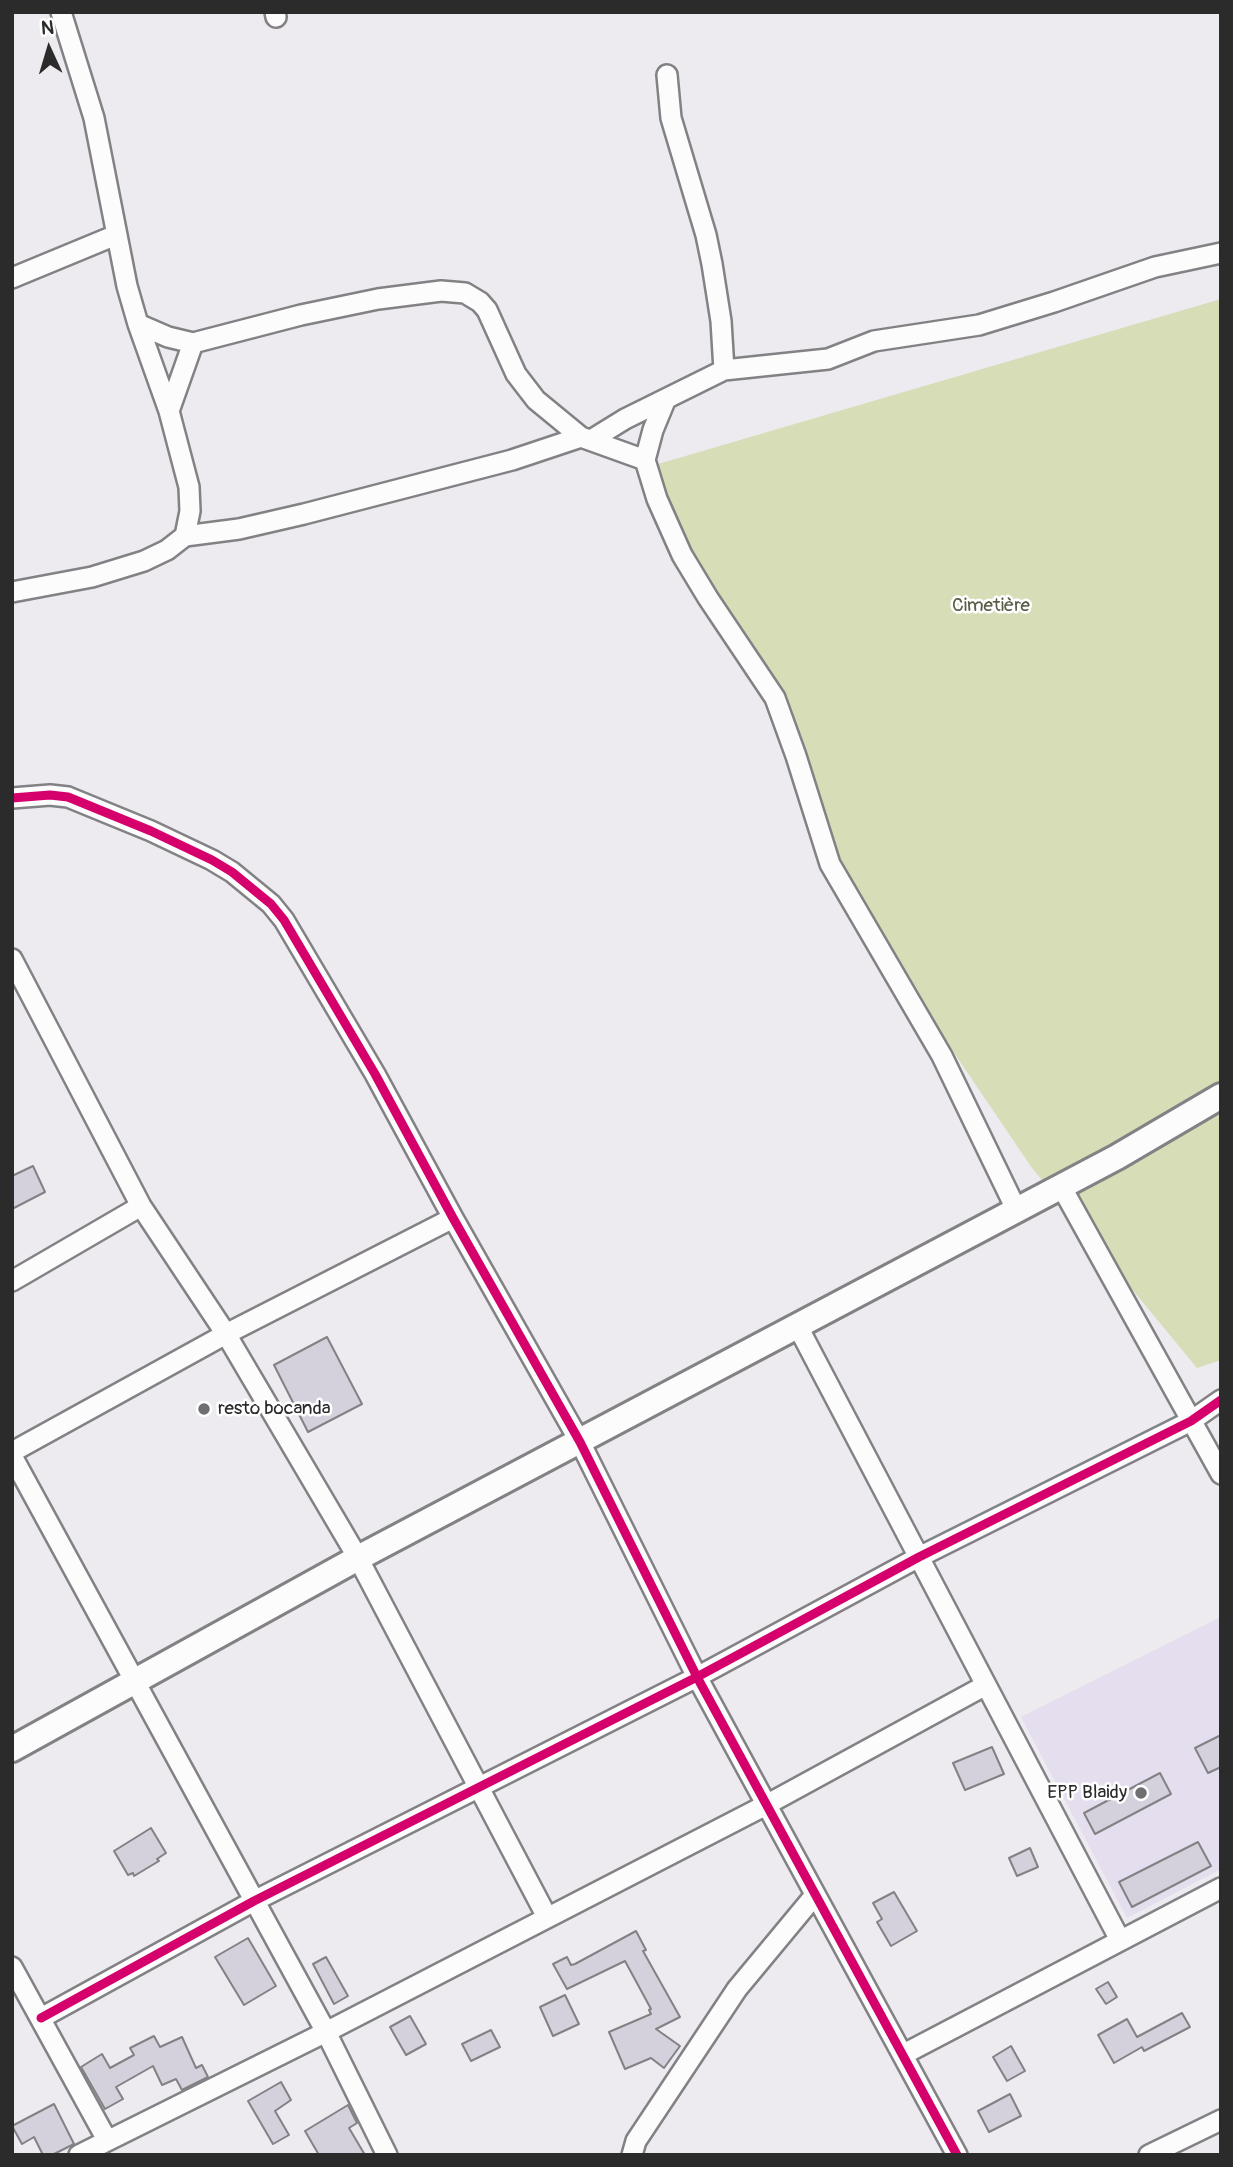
<!DOCTYPE html>
<meta charset="utf-8">
<style>
body{margin:0}
#map{position:relative;width:1233px;height:2167px;overflow:hidden;background:#edeaf0;font-family:Pangolin,sans-serif}
canvas{display:block}
.frame{position:absolute;inset:0;border:14px solid #2b2b2b;pointer-events:none}
.north{position:absolute;left:14px;top:14px;width:70px;height:70px;-webkit-text-stroke:5px #fff;paint-order:stroke;rotate:356deg;font-size:19px;font-weight:700;line-height:28px;text-align:center;color:#2b2b2b}
.north::after{content:'';display:block;margin:auto;width:24px;height:32px;background:#2b2b2b;clip-path:polygon(50% 0,100% 100%,50% 72%,0 100%)}
</style>
<div id="map">
<canvas width="1233" height="2167"></canvas>
<div class="frame"></div>
<div class="north">N</div>
</div>
<script>
const c = document.querySelector('canvas').getContext('2d');
c.lineJoin = 'round';
function paint(path, color) { c.fillStyle = color; c.fill(path, 'evenodd'); }
const shape = rows => new Path2D(rows.map(r => 'M' + r).join(''));
function trace(path, color, width, dash) { c.strokeStyle = color; c.lineWidth = width; c.lineCap = dash ? 'butt' : 'round'; c.setLineDash(dash || []); c.stroke(path); }
function drawText(font, color, halo, rows, align = 'center') {
  c.font = font + ' Pangolin,sans-serif'; c.lineWidth = 5; c.setLineDash([]); c.textBaseline = 'middle'; c.strokeStyle = halo; c.fillStyle = color; for (const [text, x, y, turn = 0] of rows) {
    c.save(); c.translate(x, y); c.rotate((+turn || 0) * Math.PI / 180); c.textAlign = isNaN(turn) ? turn : align; if (halo) c.strokeText(text, 0, 0); c.fillText(text, 0, 0); c.restore();
  }
}
paint(shape([
 [1221,1617,1221,1869,1127,1918,1021,1717]
]), '#e5deee');
paint(shape([
 [1221,299,1221,1360,1197,1368,1032,1168,860,914,824,856,785,709,709,599,648,467]
]), '#d7deb7');
const building = shape([
 [33,1166,45,1192,12,1209,12,1176,33,1166],
 [327,1337,362,1404,308,1432,274,1365,327,1337],
 [1221,1735,1221,1767,1208,1773,1195,1748,1221,1735],
 [992,1747,1004,1774,965,1790,953,1763,992,1747],
 [1160,1773,1171,1794,1095,1834,1084,1813,1160,1773],
 [151,1828,166,1853,157,1859,159,1861,134,1876,133,1873,128,1875,114,1851,151,1828],
 [1198,1842,1211,1866,1132,1907,1119,1882,1198,1842],
 [1030,1848,1038,1867,1017,1876,1009,1858,1030,1848],
 [894,1892,917,1931,891,1946,877,1922,882,1919,873,1903,894,1892],
 [636,1931,646,1950,643,1951,680,2017,656,2029,680,2046,664,2068,651,2058,625,2069,609,2032,651,2014,649,2010,651,2009,625,1961,567,1989,553,1964,567,1957,571,1965,575,1964,636,1931],
 [248,1938,276,1986,244,2005,215,1957,248,1938],
 [326,1957,348,1996,334,2004,313,1964,326,1957],
 [1108,1982,1117,1997,1106,2004,1096,1989,1108,1982],
 [565,1995,579,2024,553,2036,540,2007,565,1995],
 [1182,2013,1190,2027,1144,2051,1142,2047,1114,2063,1098,2035,1127,2019,1137,2037,1182,2013],
 [410,2016,426,2044,406,2055,390,2027,410,2016],
 [491,2030,500,2047,471,2061,462,2044,491,2030],
 [154,2036,160,2047,182,2037,196,2068,202,2065,208,2077,182,2090,176,2079,162,2085,153,2066,116,2087,123,2099,105,2109,81,2067,102,2054,110,2068,134,2055,130,2048,154,2036],
 [1011,2046,1025,2071,1007,2081,993,2057,1011,2046],
 [281,2082,291,2100,275,2111,289,2135,273,2144,248,2101,281,2082],
 [1010,2094,1021,2116,989,2132,978,2111,1010,2094],
 [54,2104,74,2144,52,2155,43,2155,34,2137,22,2144,12,2126,54,2104],
 [348,2105,357,2123,349,2128,365,2155,319,2155,305,2131,348,2105]
]);
paint(building, '#d5d1dc');
trace(building, '#828184', 2);
const minor = shape([
 [275,12,276,17],
 [667,75,671,118,706,235,712,264,721,321,724,370],
 [12,278,116,235],
 [138,324,168,337,193,343,301,315,378,299,441,291,465,293,480,302,487,310,516,374,536,400,581,437],
 [665,401,653,430,645,460,657,499,682,555,708,598,775,698,796,756,830,864,942,1056,1017,1211],
 [169,411,193,343],
 [591,440,625,419,724,370,828,359,874,341,979,325,1054,302,1155,267,1221,253],
 [185,536,239,529,304,514,512,460,581,437,645,460],
 [12,592,92,577,144,561,167,550,185,536,190,511,189,487,169,411,138,324,127,286,94,118,61,12],
 [12,798,50,795,68,797,151,831,212,860,232,872,271,904,284,920,375,1074,453,1218,580,1442,697,1677,957,2155],
 [12,959,141,1206,226,1334,358,1558,547,1917],
 [1061,1186,1221,1474],
 [12,1281,141,1206],
 [797,1325,1120,1940],
 [12,1452,226,1334,453,1218],
 [12,1456,326,2032,387,2155],
 [12,1967,107,2140],
 [41,2018,254,1901,697,1677,919,1557,1191,1421,1221,1400],
 [904,2054,1221,1888],
 [79,2155,326,2032,766,1805,986,1685],
 [632,2155,636,2141,737,1989,815,1895],
 [1149,2155,1221,2120]
]);
const major = shape([
 [12,1749,358,1558,1117,1157,1221,1096]
]);
trace(minor, '#828184', 24);
trace(major, '#828184', 30);
trace(minor, '#fcfcfd', 19);
trace(major, '#fcfcfd', 24);
trace(shape([
 [12,798,50,795,68,797,151,831,212,860,232,872,271,904,284,920,375,1074,453,1218,580,1442,697,1677,957,2155],
 [41,2018,254,1901,697,1677,919,1557,1191,1421,1221,1400]
]), '#d6006c', 9);
for (const [x, y, r, color] of [
 [204,1409,7,"#6f6e70"],
 [1141,1793,7,"#6f6e70"]
]) { const dot = new Path2D(); dot.arc(x, y, r, 0, 2 * Math.PI); c.fillStyle = color; c.fill(dot); trace(dot, '#fff', 2.5); }
drawText('19px', '#595e47', '#fff', [
 ["Cimetière",991,606]
]);
drawText('19px', '#2b2b2b', '#fff', [
 ["resto bocanda",218,1409],
 ["EPP Blaidy",1127,1793,"right"]
], 'left');
</script>
